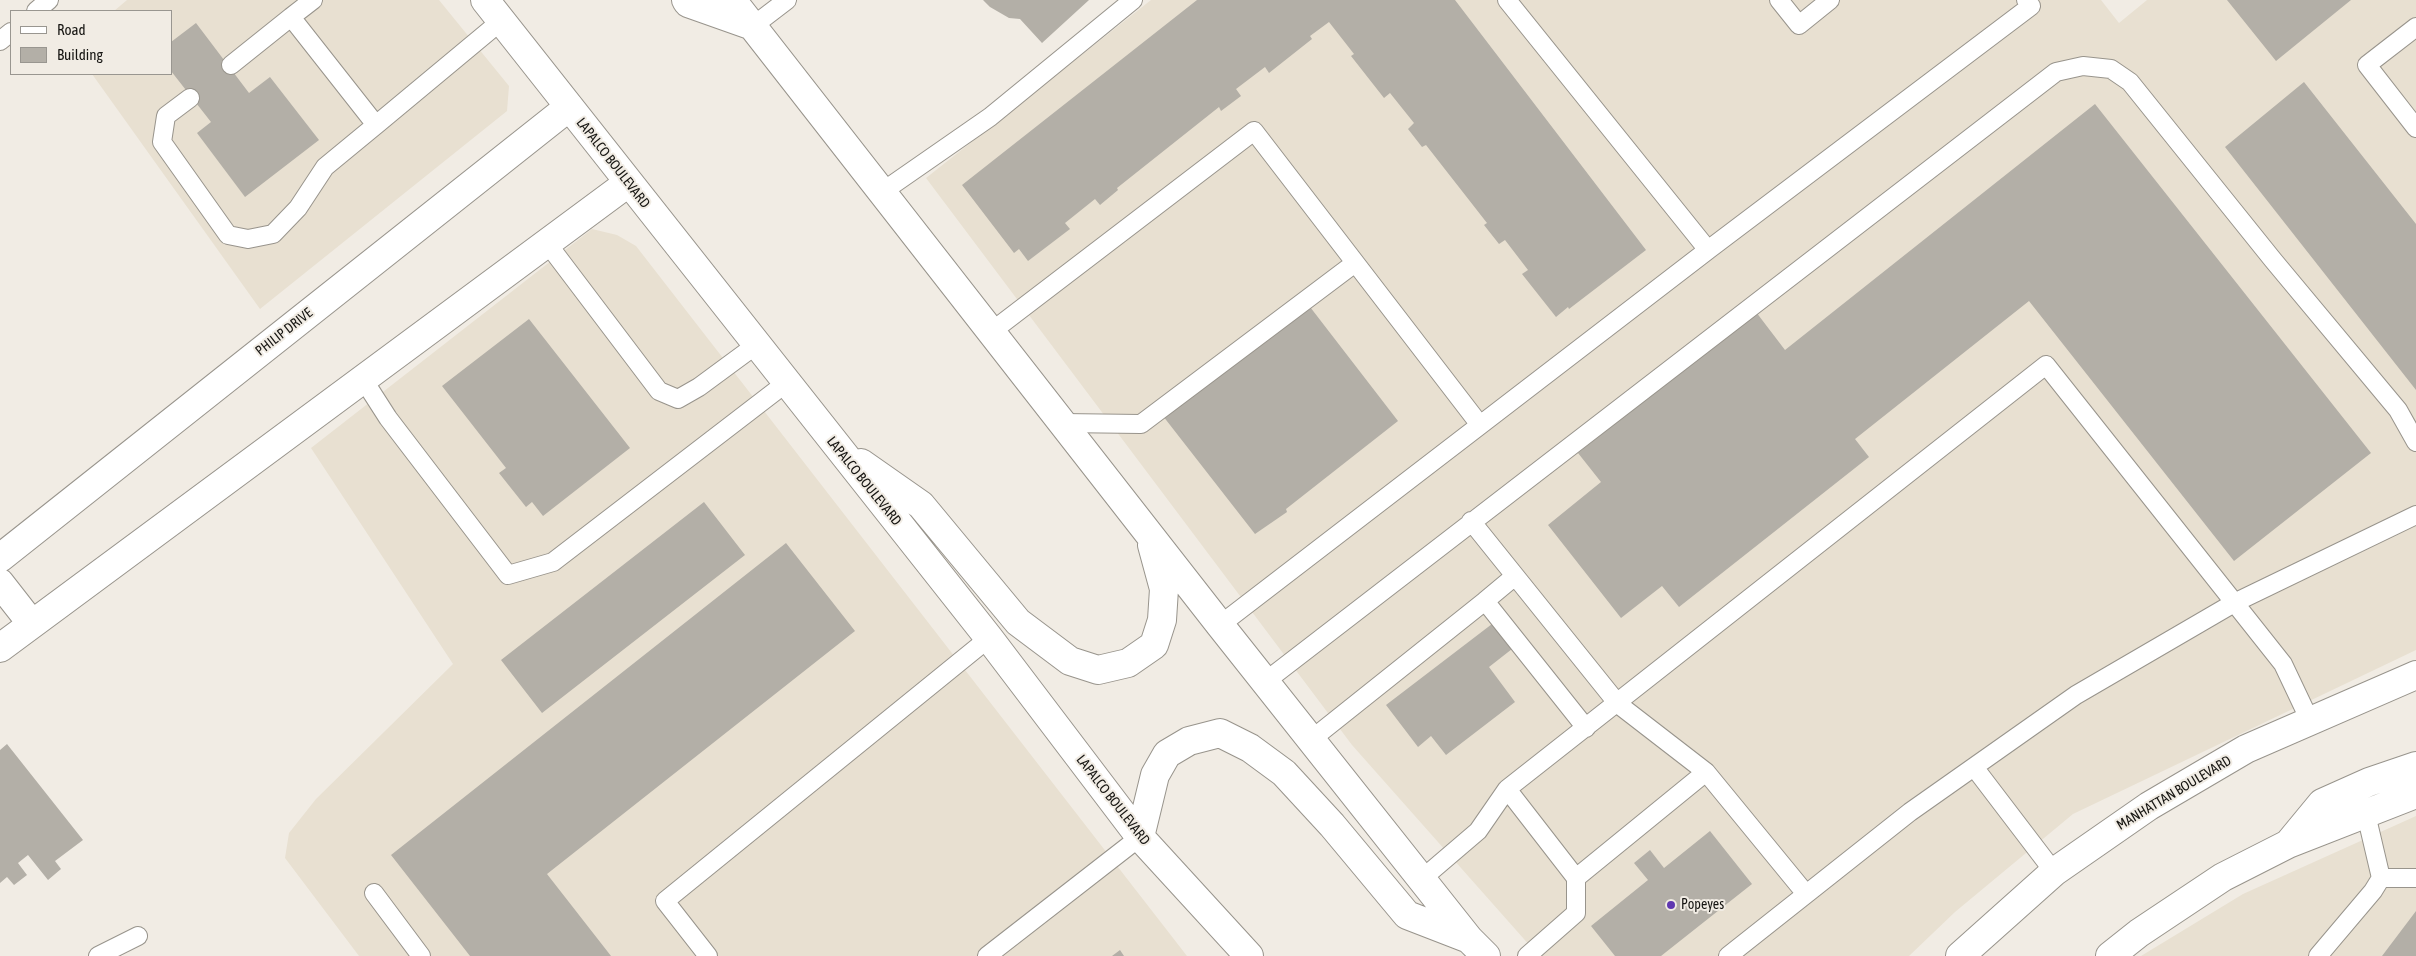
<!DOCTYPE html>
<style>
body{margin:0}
#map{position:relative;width:2416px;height:956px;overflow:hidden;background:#f1ece4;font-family:"Asap Condensed",sans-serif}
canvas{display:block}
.legend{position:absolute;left:10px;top:10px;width:162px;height:65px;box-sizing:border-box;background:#f1ece4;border:1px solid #999690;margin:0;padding:6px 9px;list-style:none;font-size:15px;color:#161512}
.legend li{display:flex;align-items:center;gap:10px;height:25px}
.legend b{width:25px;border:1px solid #999690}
</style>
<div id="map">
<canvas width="2416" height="956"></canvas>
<ul class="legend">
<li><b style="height:6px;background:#fff"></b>Road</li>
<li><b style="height:14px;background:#b3afa7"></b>Building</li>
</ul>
</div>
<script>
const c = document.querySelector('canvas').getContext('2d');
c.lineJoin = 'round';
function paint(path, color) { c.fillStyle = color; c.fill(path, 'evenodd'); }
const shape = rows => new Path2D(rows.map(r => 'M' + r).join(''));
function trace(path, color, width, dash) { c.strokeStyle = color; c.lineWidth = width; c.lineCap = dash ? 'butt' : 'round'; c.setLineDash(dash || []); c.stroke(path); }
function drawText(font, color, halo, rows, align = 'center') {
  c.font = font + ' "Asap Condensed",sans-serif'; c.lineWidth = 4; c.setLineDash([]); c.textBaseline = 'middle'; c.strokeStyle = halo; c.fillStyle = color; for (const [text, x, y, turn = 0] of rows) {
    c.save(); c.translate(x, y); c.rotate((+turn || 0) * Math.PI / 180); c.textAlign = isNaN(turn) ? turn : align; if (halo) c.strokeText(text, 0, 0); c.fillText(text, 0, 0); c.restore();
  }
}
paint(shape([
 [127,0,439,0,509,86,507,111,260,309,92,74,171,74,171,11,114,11],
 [1151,0,2101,0,2119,23,2147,0,2416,0,2416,650,2073,814,1955,912,1909,956,1539,956,1352,745,926,178],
 [592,229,617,235,636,246,1187,956,359,956,285,858,289,833,316,799,453,664,311,448],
 [2416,816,2416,956,2141,956,2243,894]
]), '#e8e0d1');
paint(shape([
 [983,0,1089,0,1042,43,1020,19,1009,18,990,7],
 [1197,0,1455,0,1646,250,1569,309,1568,307,1556,317,1522,274,1528,270,1505,240,1499,244,1484,225,1487,223,1426,145,1422,147,1408,129,1414,123,1390,93,1384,98,1351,56,1354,54,1329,22,1310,36,1312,39,1269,73,1265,67,1236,89,1241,96,1221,111,1219,107,1117,188,1118,190,1100,205,1095,199,1065,223,1070,229,1028,261,1019,249,1014,253,962,185],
 [2227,0,2351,0,2276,61],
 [196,23,249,93,270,77,319,140,245,197,197,133,211,122,171,71,171,42],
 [2304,82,2416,224,2416,390,2225,147],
 [2095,104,2371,453,2234,561,2029,301,1855,439,1869,457,1679,607,1662,586,1621,618,1548,525,1601,482,1578,453,1756,312,1785,350],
 [1307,303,1398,421,1286,509,1287,512,1255,534,1163,416],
 [529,319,630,448,543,516,532,502,526,507,499,473,506,468,442,386],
 [704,502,745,555,542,713,501,660],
 [786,543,855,631,547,874,611,956,470,956,391,855],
 [1492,624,1512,649,1489,667,1515,702,1446,755,1431,736,1418,747,1386,705],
 [7,744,83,840,55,861,61,869,48,880,28,855,18,863,27,875,14,885,7,877,0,883,0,750],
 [1710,831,1752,884,1661,956,1615,956,1591,926,1648,880,1634,863,1650,850,1664,868],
 [2416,911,2416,956,2382,956],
 [1120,950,1124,956,1112,956]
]), '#b3afa7');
const lane = shape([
 [313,0,291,17,376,125,501,21],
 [1507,0,1708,250,2031,6,2026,0],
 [1779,0,1799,25,1830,0],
 [36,11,49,0],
 [753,26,787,0],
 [2416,27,2367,65,2416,128],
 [0,41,11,32],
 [231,65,291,17],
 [190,98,166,116,162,142,228,235,248,239,273,234,298,208,325,167,376,125],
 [882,192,990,117,1133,0],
 [547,243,659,391,678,399,699,387,756,345],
 [991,332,1254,131,1480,425],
 [363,379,388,418,508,575,553,562,786,383],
 [1062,423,1141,424,1355,263],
 [1471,521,1618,704,1706,772,1806,894],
 [1485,601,1515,576],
 [1220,625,1708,250],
 [1266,681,2056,72,2083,66,2111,69,2130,82,2273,260,2398,410,2416,442],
 [1312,739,1485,601,1586,728],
 [1974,767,2054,872],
 [1706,772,1576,878,1507,789,2046,365,2283,664,2310,721],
 [1423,878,1478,831,1507,789],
 [2381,878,2416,878],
 [374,893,421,956],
 [98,956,138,936],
 [708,956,665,901,989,638],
 [987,956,1140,837],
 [1527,956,1576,913,1576,878],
 [1728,956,1910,812,2076,695,2234,603,2416,515],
 [2318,956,2373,891,2381,878,2366,814]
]);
const street = shape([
 [0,558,569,107],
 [0,583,32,624],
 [0,648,628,183]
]);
const secondary = shape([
 [2289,843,2322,803,2369,782,2416,766],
 [1960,956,2054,872,2149,806,2246,749,2416,675],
 [2110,956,2139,933,2223,877,2288,844,2416,794]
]);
const primary = shape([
 [485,0,989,638,1140,837,1249,956],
 [686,0,688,3,753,26],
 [732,0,1220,625,1469,939,1486,956],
 [861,463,921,505,1018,622,1070,661,1098,670,1128,663,1154,645,1162,620,1164,589,1152,545],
 [1140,837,1155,775,1167,754,1189,741,1220,733,1250,748,1284,773,1332,825,1407,915,1469,939]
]);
trace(lane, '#98948c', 20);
trace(street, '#98948c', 30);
trace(secondary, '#98948c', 30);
trace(primary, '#98948c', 30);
trace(lane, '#fff', 18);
trace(street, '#fff', 28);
trace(secondary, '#fff', 28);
trace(primary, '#fff', 28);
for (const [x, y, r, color] of [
 [1671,905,5,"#5f38b0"]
]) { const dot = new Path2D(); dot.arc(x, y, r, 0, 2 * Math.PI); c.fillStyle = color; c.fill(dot); trace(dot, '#f1ece4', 2); }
drawText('14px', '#161512', '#f1ece4', [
 ["LAPALCO BOULEVARD",613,163,52],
 ["PHILIP DRIVE",284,332,-38],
 ["LAPALCO BOULEVARD",864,481,51],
 ["MANHATTAN BOULEVARD",2174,793,-31],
 ["LAPALCO BOULEVARD",1113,800,52]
]);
drawText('14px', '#161512', '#f1ece4', [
 ["Popeyes",1681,905]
], 'left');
</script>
